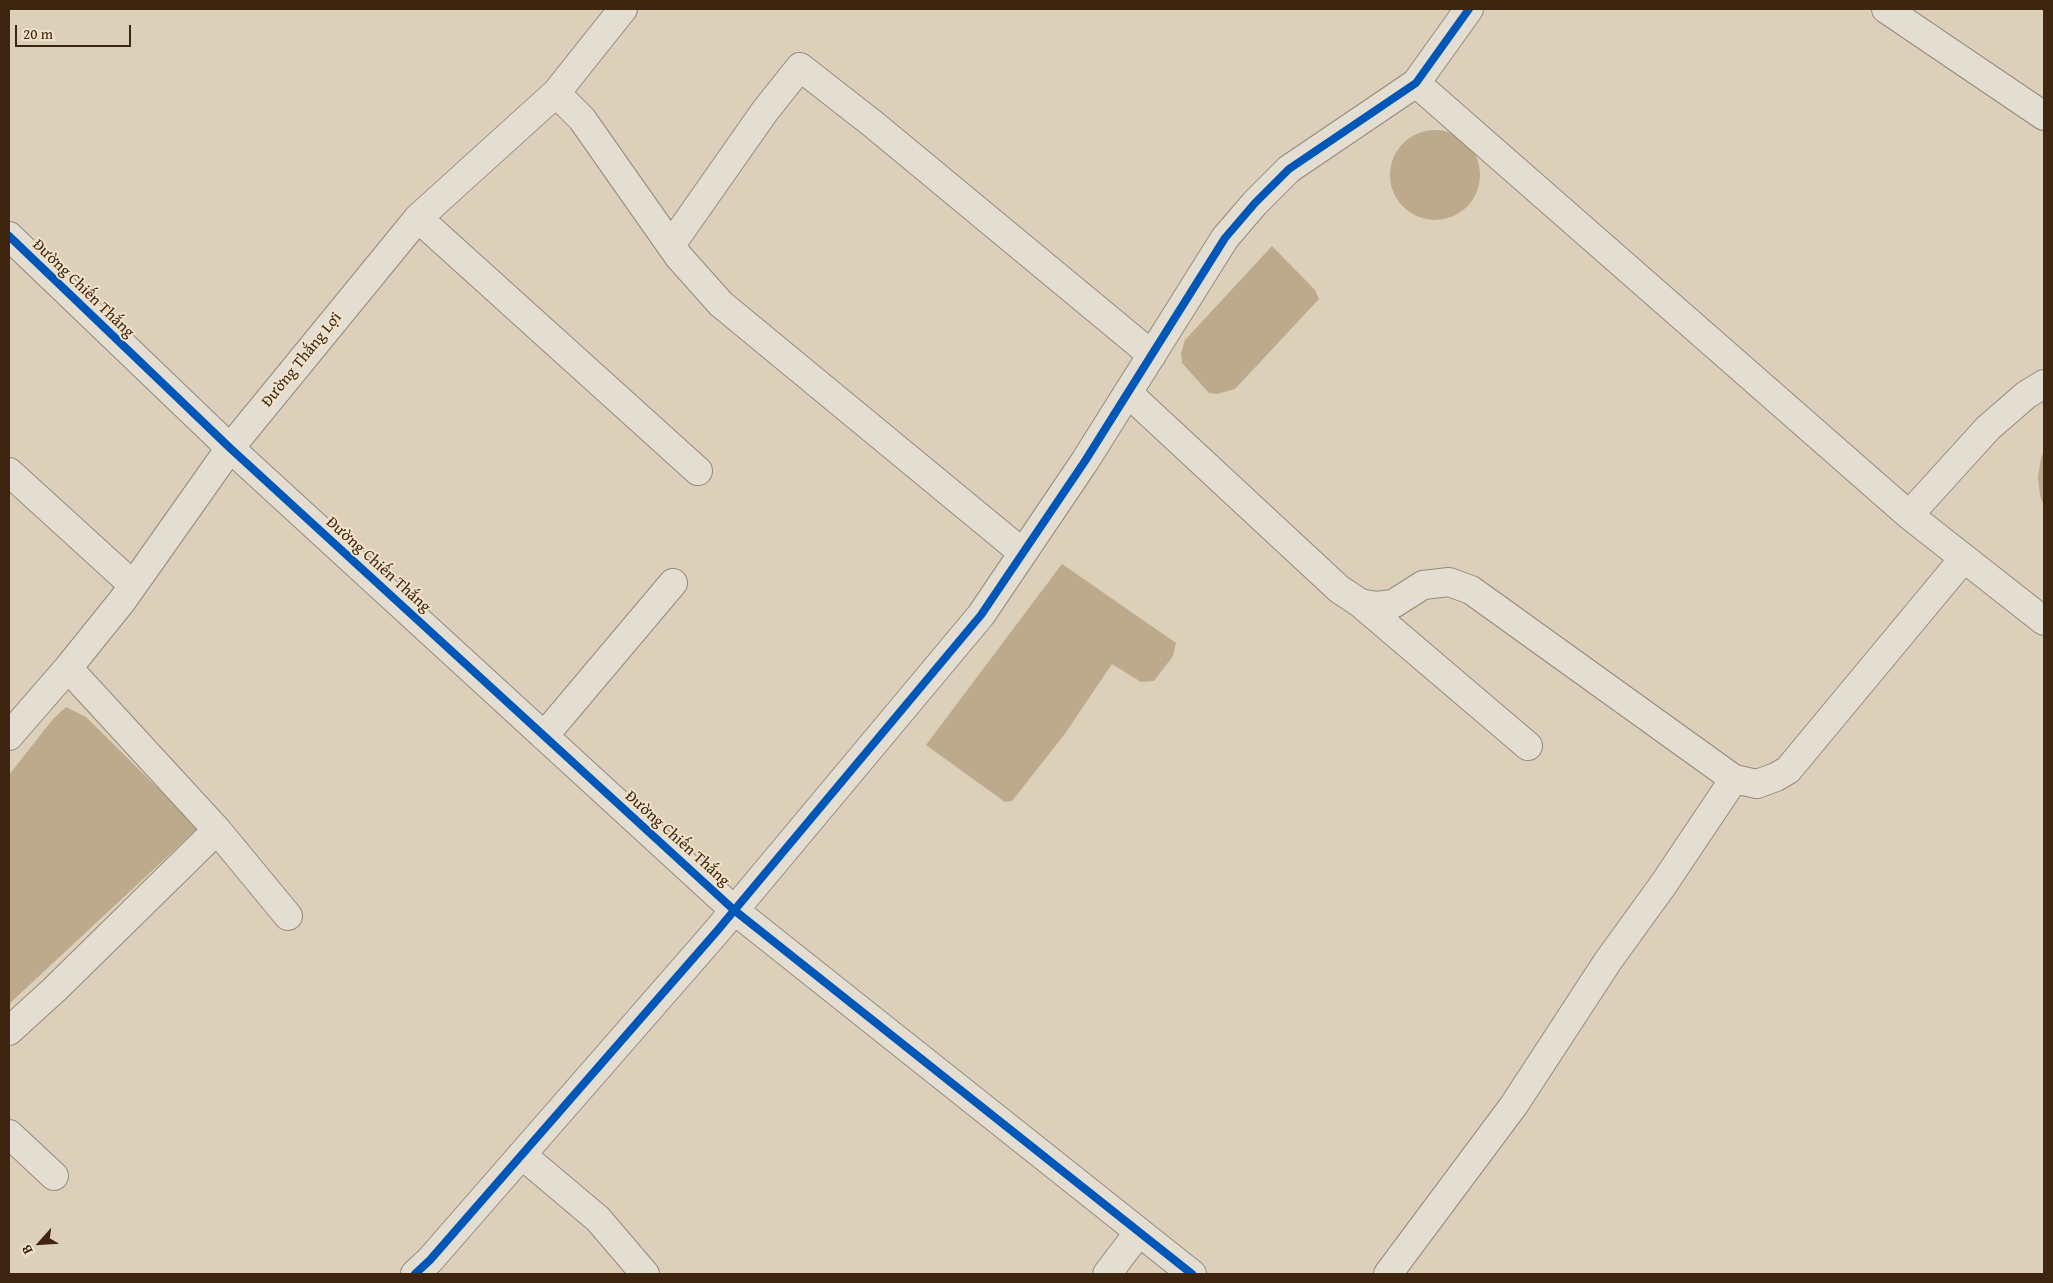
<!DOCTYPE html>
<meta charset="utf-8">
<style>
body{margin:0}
#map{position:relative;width:2053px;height:1283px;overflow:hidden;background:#dcd0ba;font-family:"Gentium Book Plus",serif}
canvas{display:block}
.frame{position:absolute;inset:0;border:10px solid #3e250f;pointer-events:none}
.north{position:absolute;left:15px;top:1218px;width:50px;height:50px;-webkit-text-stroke:4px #f1e2c9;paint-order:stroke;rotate:244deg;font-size:14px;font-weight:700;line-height:20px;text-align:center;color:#3e250f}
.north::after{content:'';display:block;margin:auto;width:18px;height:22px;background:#3e250f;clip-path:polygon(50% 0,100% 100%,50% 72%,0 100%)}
.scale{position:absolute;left:15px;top:25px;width:116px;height:22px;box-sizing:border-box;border:2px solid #3e250f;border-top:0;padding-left:6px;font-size:15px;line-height:18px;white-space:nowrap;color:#3e250f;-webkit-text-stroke:4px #f1e2c9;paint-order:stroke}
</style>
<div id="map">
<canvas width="2053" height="1283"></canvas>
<div class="frame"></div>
<div class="north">B</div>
<div class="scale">20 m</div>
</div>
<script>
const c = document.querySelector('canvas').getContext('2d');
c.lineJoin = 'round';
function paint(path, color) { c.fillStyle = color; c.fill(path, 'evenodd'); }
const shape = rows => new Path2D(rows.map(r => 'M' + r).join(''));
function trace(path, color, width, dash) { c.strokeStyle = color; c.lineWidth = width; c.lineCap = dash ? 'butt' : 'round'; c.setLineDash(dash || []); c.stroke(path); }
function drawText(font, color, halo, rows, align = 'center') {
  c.font = font + ' "Gentium Book Plus",serif'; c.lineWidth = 4; c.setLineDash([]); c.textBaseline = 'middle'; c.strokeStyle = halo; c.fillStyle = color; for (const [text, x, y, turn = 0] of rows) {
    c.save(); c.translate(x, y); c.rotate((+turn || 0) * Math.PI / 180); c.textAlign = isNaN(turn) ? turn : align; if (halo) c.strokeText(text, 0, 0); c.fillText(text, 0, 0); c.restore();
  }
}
paint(shape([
 '1390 175a45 45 0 1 1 90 0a45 45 0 1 1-90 0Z',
 [1272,246,1315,290,1319,299,1235,389,1217,394,1209,393,1182,363,1181,353,1185,340],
 [2044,451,2044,507,2040,495,2038,477,2041,458],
 [1062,564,1176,643,1173,656,1154,681,1141,682,1112,664,1064,735,1012,801,1005,802,926,745],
 [66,707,86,717,198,828,9,1004,9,775,53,719]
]), '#bda98b');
const minor = shape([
 [1886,9,2044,116],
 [1416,83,1909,515,2044,621],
 [556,93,582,119,679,257,721,304,1023,553],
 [418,218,698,471],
 [9,236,230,448,734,910,1192,1274],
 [671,245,765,111,800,67,873,124,1152,355],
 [1128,393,1339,589,1360,603,1376,606,1393,604,1423,585,1449,582,1471,590,1734,779,1757,784,1776,777,1788,770,1964,558],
 [9,472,133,585],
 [1909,515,1988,428,2026,395,2044,384],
 [1360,603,1528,746],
 [68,668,217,830,288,916],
 [9,736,68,668,122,601,230,448,418,218,556,93,623,9],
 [544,736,673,583],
 [9,1031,54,990,217,830],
 [9,1134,54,1176],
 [522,1155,598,1219,645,1274],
 [415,1274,430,1260,717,931,981,615,1085,461,1225,238,1255,203,1289,169,1416,83,1469,9],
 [1107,1274,1139,1232],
 [1388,1274,1514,1105,1608,961,1663,885,1734,779]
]);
trace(minor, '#938a7b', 30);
trace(minor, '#e3ddd2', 28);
trace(shape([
 [9,236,230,448,734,910,1192,1274],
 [415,1274,430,1260,717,931,981,615,1085,461,1225,238,1255,203,1289,169,1416,83,1469,9]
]), '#0057b8', 8);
drawText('16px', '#3e250f', '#f1e2c9', [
 ["Đường Chiến Thắng",83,289,44],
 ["Đường Thắng Lợi",302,360,-51],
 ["Đường Chiến Thắng",378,565,42],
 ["Đường Chiến Thắng",677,839,42]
]);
</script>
